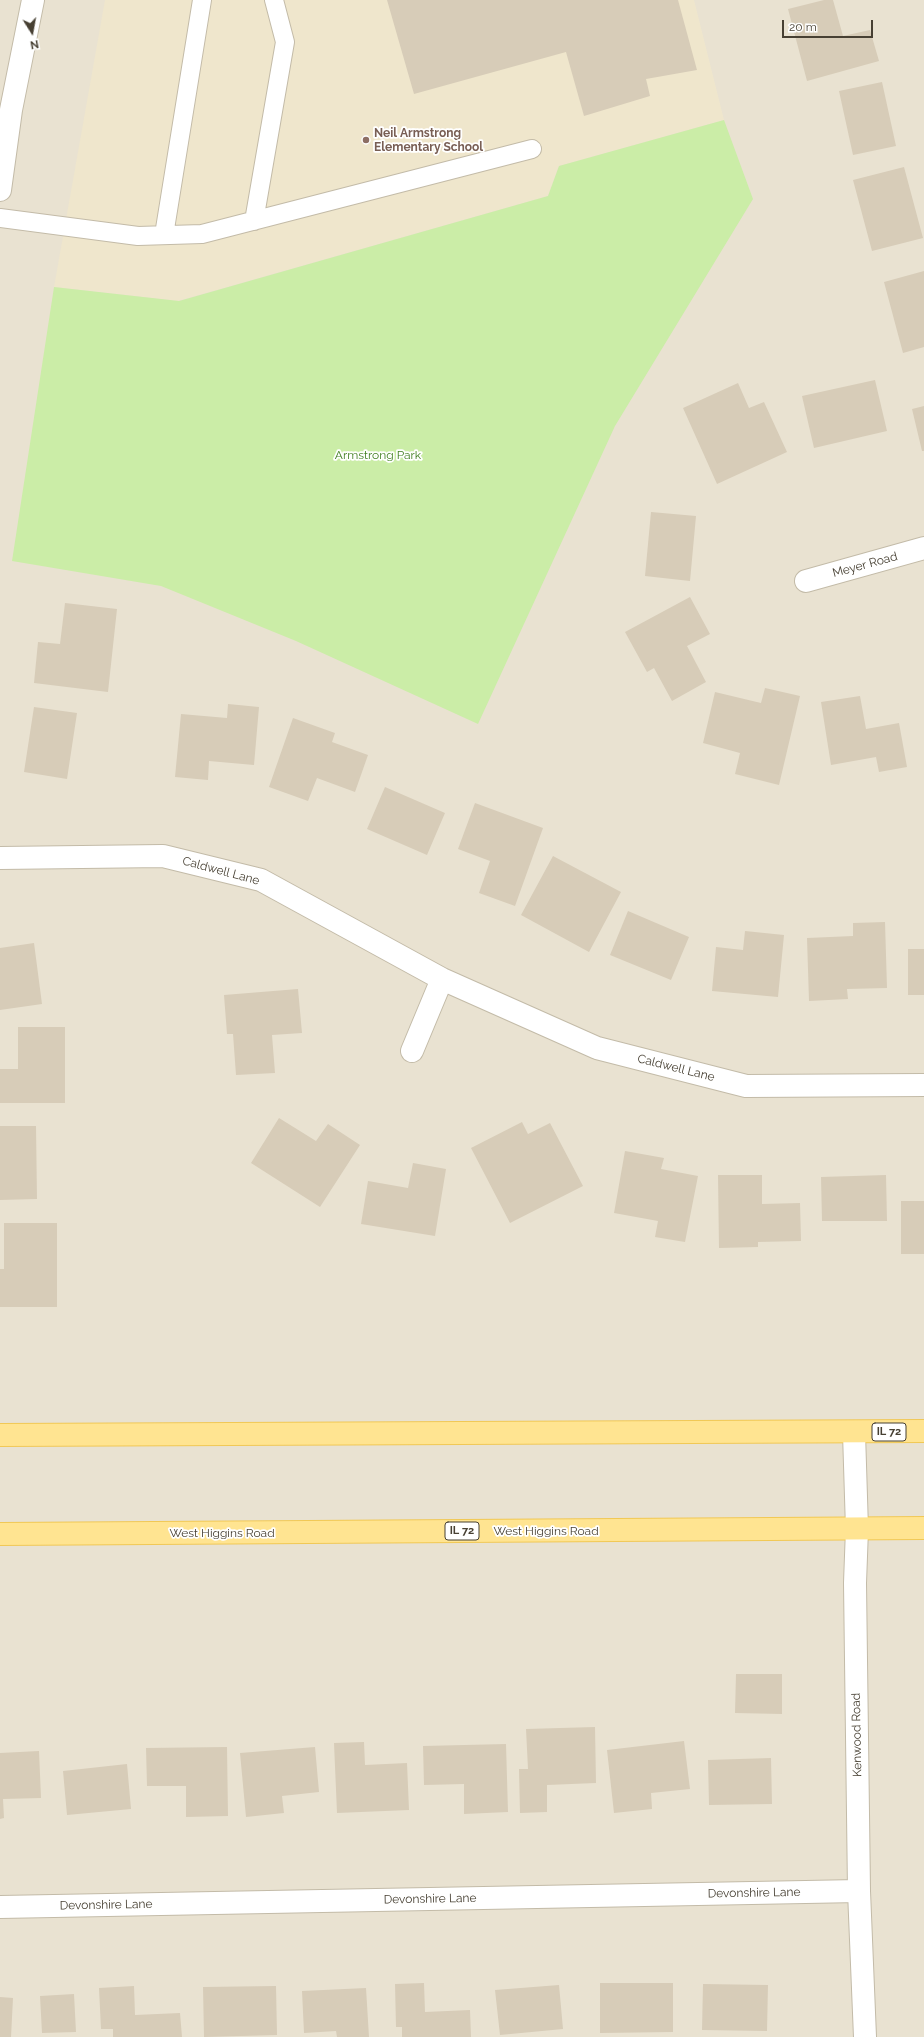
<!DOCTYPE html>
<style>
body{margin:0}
#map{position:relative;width:924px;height:2037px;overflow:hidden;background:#f4f0e4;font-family:Raleway,sans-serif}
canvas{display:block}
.north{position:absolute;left:12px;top:12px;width:40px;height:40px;-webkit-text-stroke:3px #fff;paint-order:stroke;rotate:169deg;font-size:11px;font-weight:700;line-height:16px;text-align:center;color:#474033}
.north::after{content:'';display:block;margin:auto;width:14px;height:18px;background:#474033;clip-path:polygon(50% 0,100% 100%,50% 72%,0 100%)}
.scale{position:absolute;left:782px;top:20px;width:91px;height:18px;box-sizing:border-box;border:2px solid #474033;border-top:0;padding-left:5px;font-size:12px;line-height:14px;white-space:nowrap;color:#474033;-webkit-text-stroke:3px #fff;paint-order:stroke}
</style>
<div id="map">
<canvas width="924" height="2037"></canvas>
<div class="north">N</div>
<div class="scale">20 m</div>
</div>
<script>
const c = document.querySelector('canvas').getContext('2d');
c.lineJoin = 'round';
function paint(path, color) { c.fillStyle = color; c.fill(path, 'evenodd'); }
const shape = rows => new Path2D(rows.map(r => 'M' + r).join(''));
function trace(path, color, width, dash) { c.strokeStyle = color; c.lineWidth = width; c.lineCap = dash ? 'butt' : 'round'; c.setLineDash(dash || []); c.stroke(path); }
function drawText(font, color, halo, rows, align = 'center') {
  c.font = font + ' Raleway,sans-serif'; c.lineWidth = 3.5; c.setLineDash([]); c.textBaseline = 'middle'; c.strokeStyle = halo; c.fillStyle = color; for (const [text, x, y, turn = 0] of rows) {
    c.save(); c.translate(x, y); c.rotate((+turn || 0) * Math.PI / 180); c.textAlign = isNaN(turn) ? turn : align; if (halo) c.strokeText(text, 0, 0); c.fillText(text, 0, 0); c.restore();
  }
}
paint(shape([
 [0,0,924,0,924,2037,0,2037]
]), '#e9e2d1');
paint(shape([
 [105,0,694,0,724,120,559,166,548,196,178,301,54,287]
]), '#efe6cc');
paint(shape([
 [724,120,753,199,615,426,478,724,296,641,161,586,12,561,54,287,179,301,548,196,559,166]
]), '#cbeda7');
paint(shape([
 [387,0,678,0,697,70,646,79,650,96,584,116,566,52,414,94],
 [824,0,833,0,843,36,870,30,879,61,807,81,788,9],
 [882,82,896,146,853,155,839,91],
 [904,167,923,238,872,251,853,180],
 [924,271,924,347,903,353,884,282],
 [875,380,887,431,814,448,802,396],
 [738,383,749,408,764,402,787,452,717,484,683,408],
 [924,406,924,451,922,451,912,409],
 [651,512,696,516,690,581,645,576],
 [690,597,710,634,687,646,706,682,672,701,654,668,647,672,625,632],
 [65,603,117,609,108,692,34,683,38,642,60,644],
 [765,688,800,696,779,785,735,774,740,753,703,743,715,692,761,703],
 [860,696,866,729,899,723,907,767,879,772,876,757,831,765,821,702],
 [228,704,259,707,254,765,209,761,208,780,175,777,181,714,227,718],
 [34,707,77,713,67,779,24,772],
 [293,718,335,733,332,742,368,755,355,792,317,778,308,801,269,787],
 [385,787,445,813,427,855,367,829],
 [475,803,543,828,515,906,479,893,490,861,458,849],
 [553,856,621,892,589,952,521,915],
 [628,911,689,937,671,980,610,955],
 [885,922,887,988,847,989,848,999,809,1001,807,938,853,936,853,923],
 [745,931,784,935,778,997,712,991,716,947,743,950],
 [34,943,42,1004,0,1010,0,948],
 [908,949,924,949,924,995,908,995],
 [298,989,302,1033,272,1035,275,1073,236,1075,233,1034,227,1034,224,995],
 [18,1027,65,1027,65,1103,0,1103,0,1069,18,1069],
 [279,1118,316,1141,328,1124,360,1145,320,1207,251,1163],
 [522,1122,528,1134,550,1123,583,1186,510,1223,471,1148],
 [0,1126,36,1126,37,1199,0,1200],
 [625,1151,664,1158,661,1169,698,1176,685,1242,655,1237,658,1221,614,1213],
 [413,1163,446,1169,435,1236,361,1224,368,1181,408,1188],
 [718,1175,762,1175,762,1204,800,1203,801,1241,758,1242,758,1247,719,1248],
 [886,1175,887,1221,822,1221,821,1177],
 [901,1201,924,1201,924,1254,901,1254],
 [4,1223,57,1223,57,1307,0,1307,0,1269,4,1269],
 [736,1674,782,1674,782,1714,735,1713],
 [595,1727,596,1783,547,1785,547,1812,520,1813,519,1769,528,1769,526,1729],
 [684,1741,690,1789,651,1793,652,1809,614,1813,607,1750],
 [364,1742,365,1765,407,1763,409,1810,337,1813,334,1743],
 [506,1744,508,1812,464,1814,464,1784,424,1785,423,1746],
 [227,1747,228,1816,186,1817,186,1786,147,1786,146,1748],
 [315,1747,319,1792,282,1796,284,1813,246,1817,240,1753],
 [39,1751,41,1798,3,1799,4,1818,0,1819,0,1753],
 [771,1758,772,1804,709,1805,708,1760],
 [127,1764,131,1809,67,1815,63,1771],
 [424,1983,425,2012,470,2010,471,2037,402,2037,402,2027,396,2027,395,1984],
 [600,1983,673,1983,673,2032,600,2033],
 [703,1984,768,1985,767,2031,702,2030],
 [559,1985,563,2029,500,2035,495,1990],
 [134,1986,135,2015,180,2013,182,2037,113,2037,113,2029,101,2029,99,1988],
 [276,1986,277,2035,204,2037,203,1987],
 [366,1988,369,2037,337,2037,336,2031,304,2033,302,1991],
 [74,1994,76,2032,42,2033,40,1996],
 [0,1997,13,1998,11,2037,0,2037]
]), '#d7ccb8');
const service = shape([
 [0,218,138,236,202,234,532,149],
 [254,221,285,42,274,0],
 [164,235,202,0]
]);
const minor = shape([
 [0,190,11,110,33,0],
 [806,581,924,548],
 [0,858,163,856,261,880,442,979,597,1048,746,1086,924,1085],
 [412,1051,442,979],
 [854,1433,857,1529,855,1583,859,1891,865,2037],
 [0,1907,859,1891]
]);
const primary = shape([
 [0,1435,924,1431],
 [0,1534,924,1528]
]);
trace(service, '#c3bba8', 20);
trace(minor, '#c3bba8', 24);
trace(primary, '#f1c855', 24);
trace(service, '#fff', 18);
trace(minor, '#fff', 22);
trace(primary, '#ffe491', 22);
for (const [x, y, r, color] of [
 [366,140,4,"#8d6e63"]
]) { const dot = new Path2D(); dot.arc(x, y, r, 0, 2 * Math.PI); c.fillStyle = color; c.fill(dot); trace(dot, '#fff', 1.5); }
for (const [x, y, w] of [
 [889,1432,34],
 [462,1531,34]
]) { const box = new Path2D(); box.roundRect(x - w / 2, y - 9, w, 18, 3); c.fillStyle = '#fff'; c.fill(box); trace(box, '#474033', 1); }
drawText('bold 11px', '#474033', null, [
 ["IL 72",889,1432],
 ["IL 72",462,1531]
]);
drawText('bold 12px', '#785e54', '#fff', [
 ["Neil Armstrong",374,133],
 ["Elementary School",374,147]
], 'left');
drawText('12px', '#407f20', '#fff', [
 ["Armstrong Park",378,455]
]);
drawText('12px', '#474033', '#fff', [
 ["Meyer Road",865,565,-15],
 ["Caldwell Lane",221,871,15],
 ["Caldwell Lane",676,1068,14],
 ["West Higgins Road",546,1531],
 ["West Higgins Road",222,1533],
 ["Kenwood Road",857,1735,-91],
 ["Devonshire Lane",754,1893,-1],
 ["Devonshire Lane",430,1899,-1],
 ["Devonshire Lane",106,1905,-1]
]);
</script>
